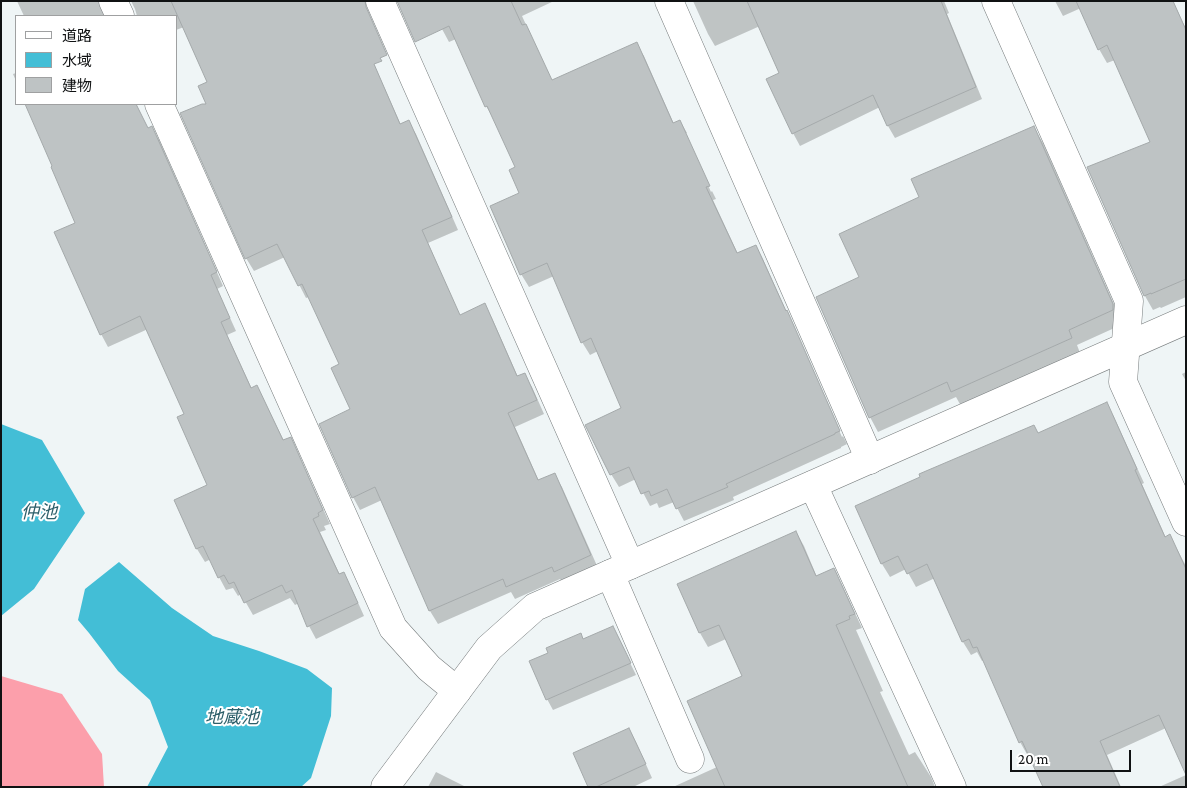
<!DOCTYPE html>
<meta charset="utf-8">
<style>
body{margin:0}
#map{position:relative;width:1187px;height:788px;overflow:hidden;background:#eff5f6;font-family:"Crimson Pro","Noto Sans JP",serif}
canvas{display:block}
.frame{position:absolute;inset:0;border:2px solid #101213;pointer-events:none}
.legend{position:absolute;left:15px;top:15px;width:162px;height:90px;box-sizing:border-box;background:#fff;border:1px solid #9fa0a1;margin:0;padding:6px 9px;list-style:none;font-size:15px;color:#101213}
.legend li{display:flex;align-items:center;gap:10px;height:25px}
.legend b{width:25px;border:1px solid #9fa0a1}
.scale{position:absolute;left:1010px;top:750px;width:121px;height:22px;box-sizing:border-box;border:2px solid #101213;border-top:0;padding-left:6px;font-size:15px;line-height:18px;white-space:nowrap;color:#101213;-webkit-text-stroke:4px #fff;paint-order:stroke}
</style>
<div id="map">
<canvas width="1187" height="788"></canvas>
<div class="frame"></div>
<ul class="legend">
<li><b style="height:6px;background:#fff"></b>道路</li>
<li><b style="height:14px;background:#43bed6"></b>水域</li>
<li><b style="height:14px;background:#bec3c4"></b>建物</li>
</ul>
<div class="scale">20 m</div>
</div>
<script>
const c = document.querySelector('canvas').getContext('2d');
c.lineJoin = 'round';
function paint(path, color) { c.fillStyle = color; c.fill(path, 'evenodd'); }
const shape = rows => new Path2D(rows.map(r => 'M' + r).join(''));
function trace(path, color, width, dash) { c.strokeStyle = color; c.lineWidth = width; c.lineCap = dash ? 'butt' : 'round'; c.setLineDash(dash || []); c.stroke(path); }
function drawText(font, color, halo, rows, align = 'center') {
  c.font = font + ' "Crimson Pro","Noto Sans JP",serif'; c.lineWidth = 4; c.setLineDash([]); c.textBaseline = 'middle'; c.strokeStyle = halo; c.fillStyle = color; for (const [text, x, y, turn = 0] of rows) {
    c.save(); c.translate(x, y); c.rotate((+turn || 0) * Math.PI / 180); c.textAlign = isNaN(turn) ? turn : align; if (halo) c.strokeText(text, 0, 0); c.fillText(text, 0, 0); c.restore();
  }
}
paint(shape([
 [1,676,62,694,102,754,104,787,1,787]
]), '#fc9fab');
paint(shape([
 [1,424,42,440,85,513,34,589,1,616],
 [119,562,172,608,213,636,259,651,307,669,332,688,331,716,311,778,301,787,147,787,168,747,150,700,118,671,89,633,78,620,85,589]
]), '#43bed6');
paint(shape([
 [17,1,112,1,104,14,105,16,24,16],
 [131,1,338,1,369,53,401,125,408,121,416,134,458,230,428,243,460,316,485,305,492,318,518,377,524,374,532,387,544,414,515,427,539,481,554,474,562,487,598,568,563,584,560,579,515,599,511,592,438,624,430,611,382,500,360,510,353,497,352,409,341,365,309,297,306,298,285,257,254,271,246,258,182,114,207,103,208,83,184,27,176,30,176,16,137,16,135,9],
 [430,1,554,1,522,16,552,81,636,44,644,56,674,124,680,121,687,133,685,133,711,192,712,191,716,199,713,200,738,254,756,246,763,259,842,437,843,436,847,444,841,447,841,448,733,497,734,500,684,521,674,502,659,508,657,503,650,506,636,479,619,487,611,474,623,409,598,351,590,355,582,342,554,276,529,287,521,274,521,194,516,167,494,119,486,106,456,39,449,42,442,29],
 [693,1,944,1,949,13,947,14,982,99,895,138,888,126,880,107,800,146,793,133,781,74,760,26,715,46,708,34],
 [1055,1,1173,1,1186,29,1186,297,1161,308,1160,307,1153,310,1145,296,1088,167,1152,143,1115,60,1107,63,1099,49,1081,8,1063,16],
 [16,73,16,81,13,74],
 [26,104,136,104,148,129,151,128,159,140,223,286,217,289,236,331,227,335,252,389,257,387,264,400,284,441,290,438,297,451,330,524,324,526,326,530,320,532,340,575,344,574,351,587,364,616,316,639,309,626,299,603,295,605,290,598,253,615,241,594,238,596,233,588,226,590,219,577,211,559,205,562,197,549,176,500,209,486,186,415,148,329,108,347,101,334,76,223,54,167],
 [1034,128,1043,143,1121,320,1121,325,1077,345,1080,353,961,406,956,397,878,432,870,417,861,278,920,198],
 [1186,372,1186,381,1182,374],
 [1106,404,1114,417,1144,483,1142,484,1166,538,1170,536,1186,566,1186,772,1166,728,1107,755,1121,787,1044,787,1030,755,1028,756,1020,742,984,660,982,661,977,652,971,655,963,642,935,578,916,587,906,569,890,577,882,564,857,506,1038,434],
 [796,532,804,546,817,577,833,570,841,583,862,628,856,630,883,691,880,692,909,755,915,752,931,777,935,787,673,787,717,767,743,677,726,639,708,647,700,633,679,584],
 [613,628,636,675,553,710,547,699,584,641],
 [629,729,636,742,652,778,633,787,589,787],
 [436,772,466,787,428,787],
 [1186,775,1186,787,1159,787]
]), '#0003');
const building = shape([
 [171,1,365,1,366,7,387,55,380,58,382,61,374,64,400,124,409,120,452,217,422,230,460,315,485,303,517,376,525,373,537,400,508,413,538,480,555,473,591,555,554,572,552,567,506,587,503,579,429,611,375,487,352,498,319,424,350,409,331,368,339,364,302,284,298,286,277,244,245,259,180,113,202,104,206,104,198,86,207,82,171,1],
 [397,1,511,1,522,25,526,24,552,80,637,42,673,123,680,120,710,186,706,187,737,253,756,245,786,311,787,310,840,431,835,433,835,434,726,484,728,487,676,509,667,489,651,496,649,491,641,494,629,467,610,475,585,425,621,408,591,338,581,343,547,263,520,275,490,206,519,193,509,170,515,167,487,106,485,107,449,26,415,42,397,1],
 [747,1,941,1,976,87,887,126,873,95,792,134,766,79,779,73,747,1],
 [1076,1,1173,1,1186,30,1186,279,1151,294,1151,293,1144,296,1087,167,1150,142,1107,45,1098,50,1076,1],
 [25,104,136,104,148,128,152,126,217,272,211,275,230,318,221,322,251,388,257,385,283,440,291,437,323,510,318,513,319,516,313,519,339,574,344,572,358,603,307,627,292,590,286,593,282,585,244,603,234,582,229,584,224,575,218,578,203,546,196,549,174,500,207,485,177,417,184,414,140,316,100,335,54,232,75,223,51,167,52,166,25,104],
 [1034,126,1113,304,1113,310,1069,330,1072,338,951,392,947,382,869,418,816,297,859,277,839,234,919,197,911,179,1034,126],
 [1107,402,1137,469,1135,470,1165,537,1170,534,1186,569,1186,775,1159,715,1100,741,1120,787,1043,787,1022,741,1019,743,977,647,973,648,969,639,962,642,927,564,907,574,898,556,881,564,855,506,920,477,919,474,1034,425,1038,433,1107,402],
 [796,531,816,576,834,568,855,614,849,616,850,619,836,625,908,787,725,787,687,701,742,676,719,625,699,633,677,584,796,531],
 [613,626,631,663,546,700,529,661,548,653,546,648,581,633,583,639,613,626],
 [629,728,646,764,596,787,588,787,573,753,629,728]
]);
paint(building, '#bec3c4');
trace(building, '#a4a9aa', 1);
const street = shape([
 [113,1,120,16],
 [380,1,630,565],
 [669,1,870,460],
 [996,1,1129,301,1123,382,1186,522],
 [159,104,393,628,429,668,457,691],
 [813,485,952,787],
 [610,574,690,759]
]);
const secondary = shape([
 [385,787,489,648,535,607,1186,320]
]);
trace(street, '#777c7d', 29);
trace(secondary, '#777c7d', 29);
trace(street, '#fff', 28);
trace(secondary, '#fff', 28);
drawText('italic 18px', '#2d5f6a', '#fff', [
 ["仲池",39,512],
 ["地蔵池",232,717]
]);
</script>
